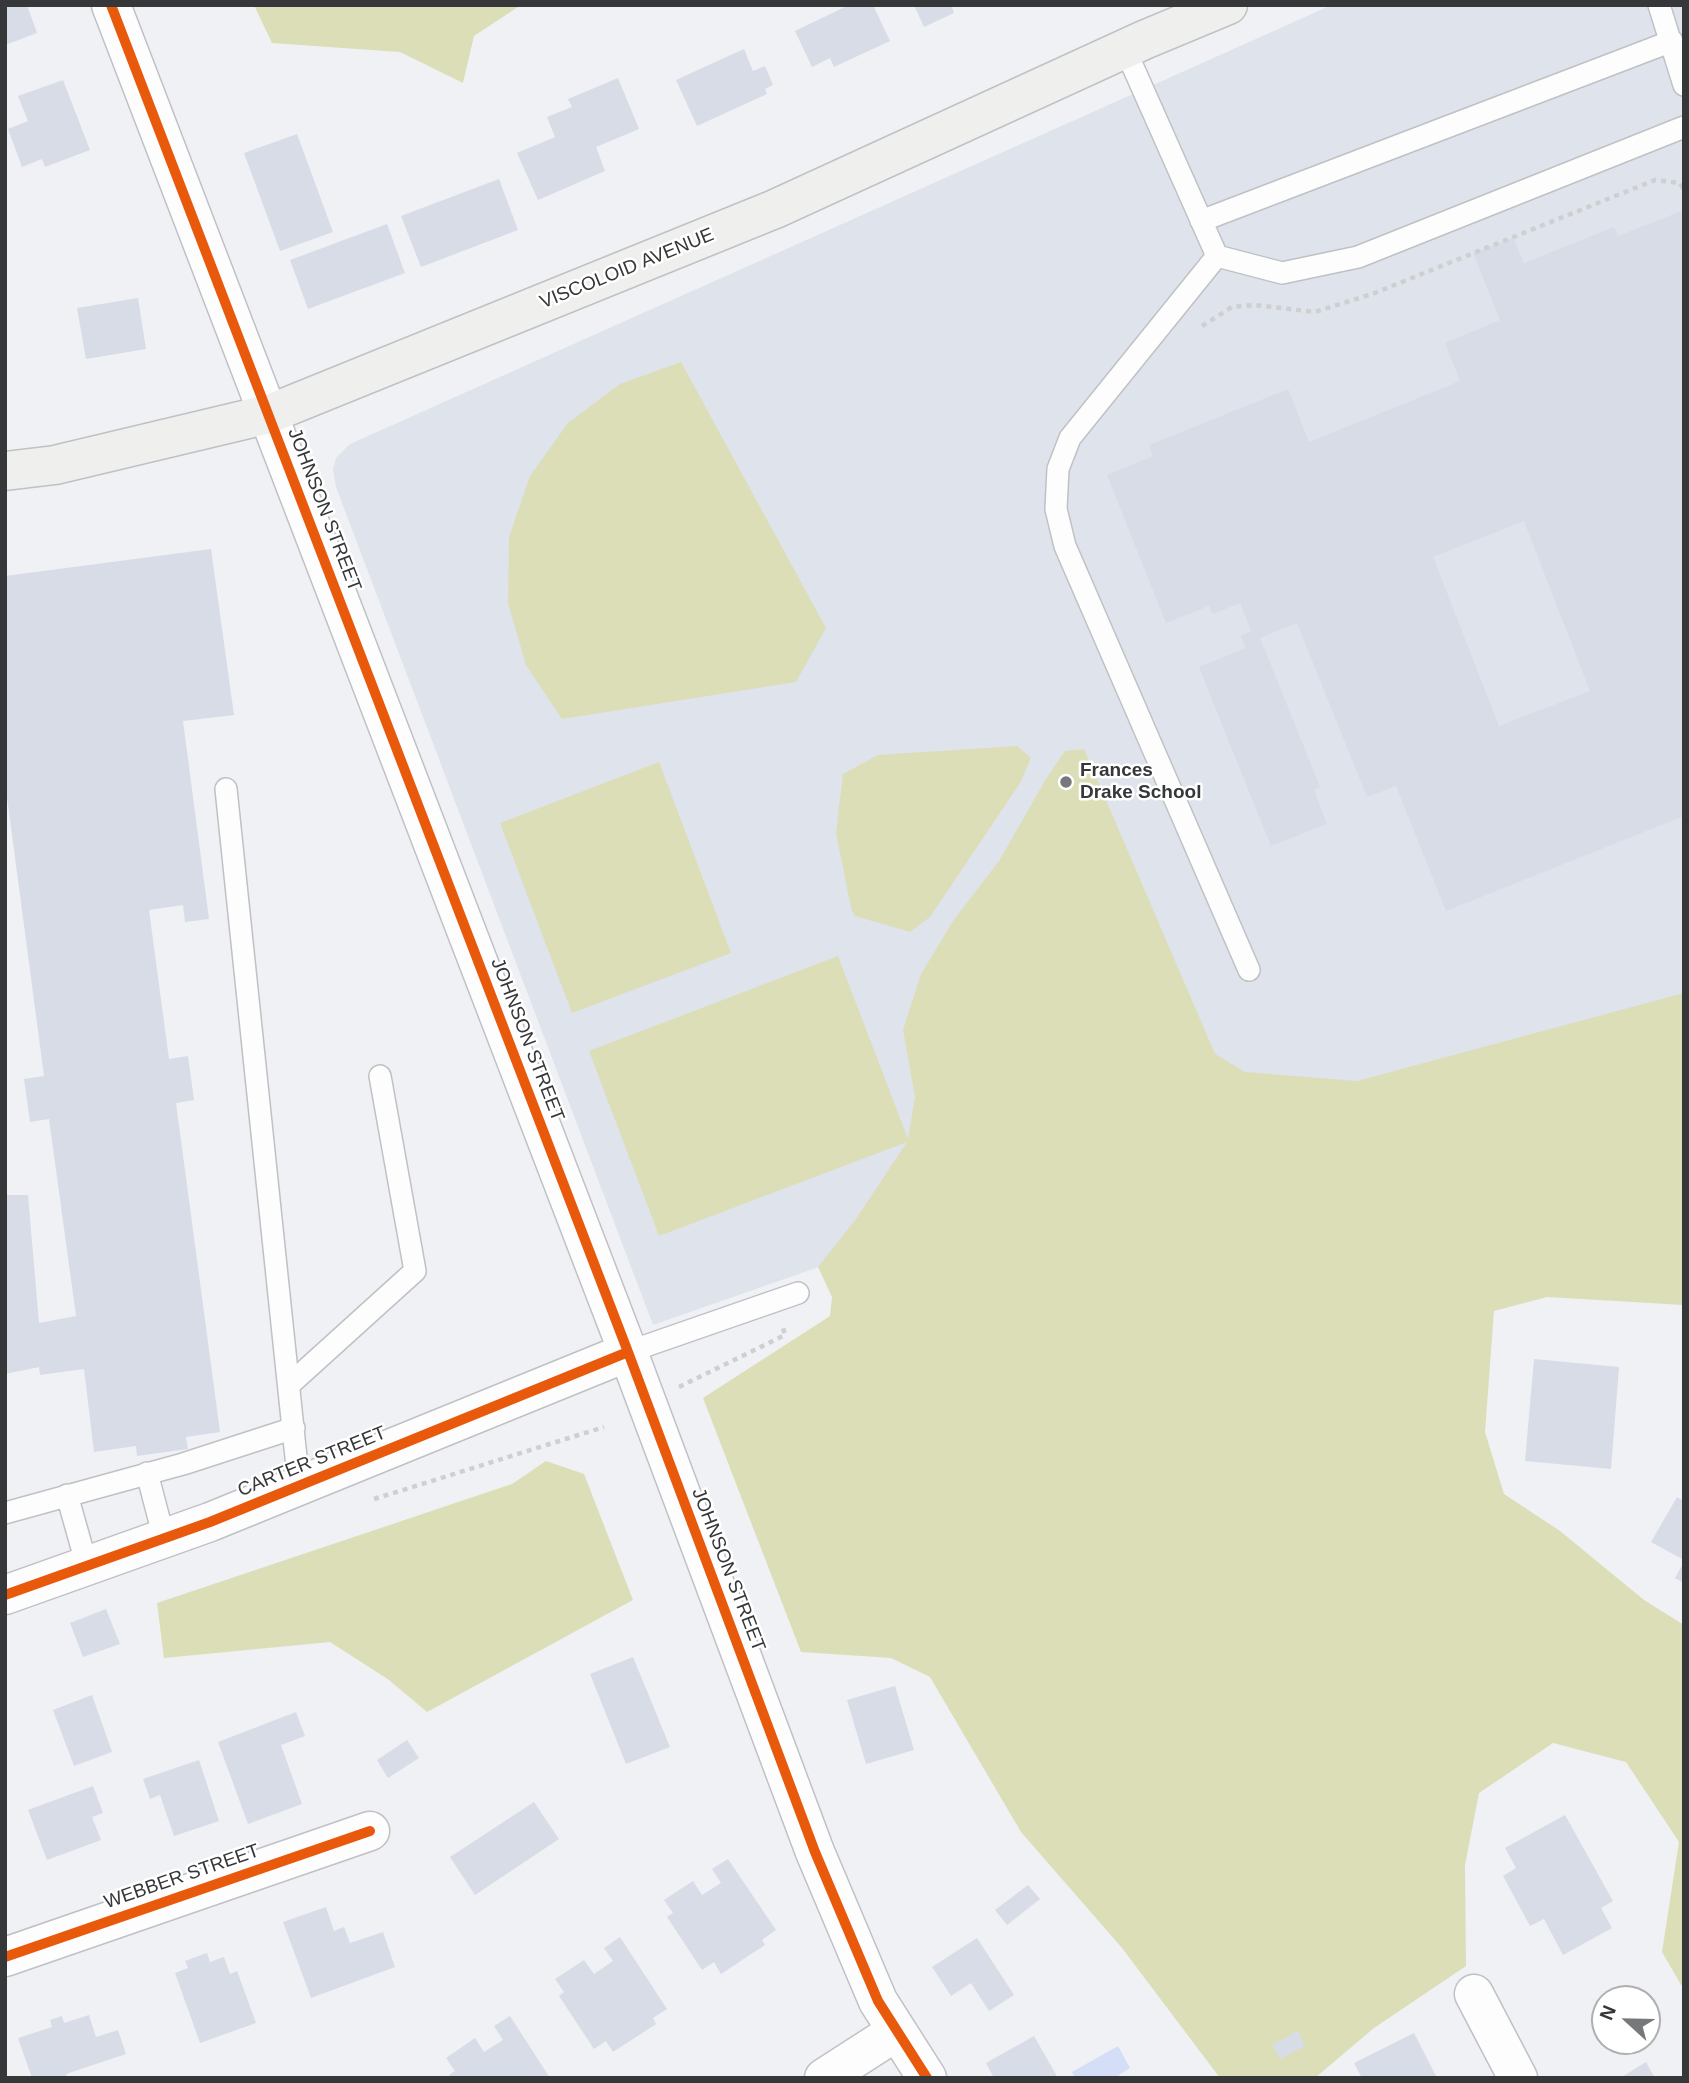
<!DOCTYPE html>
<style>
body{margin:0}
#map{position:relative;width:1689px;height:2083px;overflow:hidden;background:#eff1f5;font-family:Helvetica,sans-serif}
canvas{display:block}
.frame{position:absolute;inset:0;border:7px solid #353739;pointer-events:none}
.north{position:absolute;left:1591px;top:1985px;width:70px;height:70px;box-sizing:border-box;background:#fff;border:2px solid #aeafb0;border-radius:50%;rotate:292deg;font-size:19px;font-weight:700;line-height:28px;text-align:center;color:#353739}
.north::after{content:'';display:block;margin:auto;width:24px;height:32px;background:#76787b;clip-path:polygon(50% 0,100% 100%,50% 72%,0 100%)}
</style>
<div id="map">
<canvas width="1689" height="2083"></canvas>
<div class="frame"></div>
<div class="north">N</div>
</div>
<script>
const c = document.querySelector('canvas').getContext('2d');
c.lineJoin = 'round';
function paint(path, color) { c.fillStyle = color; c.fill(path, 'evenodd'); }
const shape = rows => new Path2D(rows.map(r => 'M' + r).join(''));
function trace(path, color, width, dash) { c.strokeStyle = color; c.lineWidth = width; c.lineCap = dash ? 'butt' : 'round'; c.setLineDash(dash || []); c.stroke(path); }
function drawText(font, color, halo, rows, align = 'center') {
  c.font = font + ' Helvetica,sans-serif'; c.lineWidth = 5; c.setLineDash([]); c.textBaseline = 'middle'; c.strokeStyle = halo; c.fillStyle = color; for (const [text, x, y, turn = 0] of rows) {
    c.save(); c.translate(x, y); c.rotate((+turn || 0) * Math.PI / 180); c.textAlign = isNaN(turn) ? turn : align; if (halo) c.strokeText(text, 0, 0); c.fillText(text, 0, 0); c.restore();
  }
}
paint(shape([
 [1332,5,1684,5,1684,1231,1350,1081,653,1325,336,487,333,469,336,458,350,444]
]), '#dfe3ec');
paint(shape([
 [254,5,521,5,474,36,463,83,400,52,272,43],
 [681,362,826,628,796,682,562,719,526,665,508,603,509,537,530,476,568,423,620,384],
 [1017,746,1031,758,1020,783,930,917,910,932,855,916,851,908,836,833,843,774,878,755],
 [1084,749,1215,1054,1245,1072,1357,1081,1684,993,1684,1305,1547,1297,1494,1311,1485,1432,1504,1494,1560,1531,1644,1600,1684,1625,1684,1990,1662,1952,1679,1842,1626,1762,1553,1743,1479,1793,1465,1865,1466,1966,1374,2028,1315,2078,1220,2078,1122,1948,1021,1832,930,1677,891,1658,801,1652,703,1398,830,1316,832,1297,818,1267,856,1219,907,1142,659,1236,589,1051,838,956,908,1139,915,1097,903,1030,921,974,953,921,999,861,1046,779,1065,751],
 [659,762,731,953,572,1013,500,823],
 [546,1461,584,1474,633,1600,427,1712,389,1680,330,1642,164,1658,157,1603,512,1484]
]), '#dcdeb8');
paint(shape([
 [1118,2046,1130,2068,1114,2078,1075,2078,1072,2072]
]), '#d4dff7');
paint(shape([
 [5,5,27,5,37,33,5,45],
 [849,5,873,5,890,41,834,67,830,58,812,67,795,31],
 [914,5,951,5,954,13,924,27],
 [744,49,753,71,765,66,773,85,765,89,767,94,697,126,676,80],
 [618,78,639,129,596,147,605,171,538,200,517,153,555,137,547,117,572,107,568,99],
 [63,80,90,150,45,167,42,159,22,167,8,129,28,121,18,96],
 [297,134,333,232,280,251,244,153],
 [499,179,518,230,421,267,401,216],
 [1684,210,1684,816,1446,911,1396,786,1367,797,1297,623,1260,638,1320,787,1314,790,1327,824,1271,846,1199,667,1246,648,1241,636,1251,631,1240,603,1213,614,1209,606,1166,623,1107,475,1153,456,1149,445,1288,389,1309,442,1460,381,1445,343,1500,320,1473,253,1513,238,1524,263,1614,227,1618,236],
 [1524,521,1590,691,1499,726,1433,557],
 [387,224,405,273,308,309,290,260],
 [138,298,146,349,86,359,77,308],
 [211,549,234,715,183,721,209,919,185,922,183,905,149,910,169,1059,188,1056,194,1100,176,1103,220,1432,186,1437,188,1449,137,1456,136,1446,94,1452,84,1369,40,1375,39,1367,5,1374,5,1195,28,1195,39,1323,76,1316,49,1119,30,1122,24,1079,44,1076,5,782,5,576],
 [1534,1359,1619,1367,1611,1469,1525,1461],
 [1677,1497,1684,1501,1684,1560,1651,1542],
 [1684,1562,1684,1583,1675,1578],
 [106,1609,120,1644,83,1657,70,1623],
 [633,1657,670,1747,626,1764,590,1674],
 [895,1686,914,1750,866,1764,847,1700],
 [92,1695,112,1752,74,1766,53,1710],
 [296,1712,305,1736,281,1745,302,1804,248,1824,218,1742],
 [407,1740,419,1758,388,1778,377,1760],
 [199,1760,219,1821,174,1836,160,1795,150,1799,143,1779],
 [93,1786,103,1813,92,1817,101,1840,47,1860,28,1810],
 [534,1802,559,1839,475,1895,450,1857],
 [1565,1815,1613,1901,1601,1908,1612,1928,1563,1955,1544,1919,1530,1926,1503,1876,1516,1868,1505,1848],
 [728,1859,776,1930,762,1940,765,1945,721,1974,714,1962,702,1970,667,1917,673,1913,664,1900,693,1881,702,1895,721,1883,712,1869],
 [1028,1885,1040,1899,1007,1925,995,1910],
 [326,1907,334,1931,344,1927,350,1943,383,1932,395,1967,311,1998,283,1922],
 [620,1937,667,2009,653,2018,656,2024,613,2052,606,2041,594,2049,559,1996,564,1992,555,1979,584,1960,594,1974,613,1961,604,1948],
 [977,1938,1014,1995,989,2011,971,1983,951,1996,932,1967],
 [207,1953,210,1962,224,1957,230,1974,237,1971,256,2023,200,2043,175,1973,188,1968,185,1961],
 [89,2015,96,2037,118,2030,126,2054,66,2074,67,2078,32,2078,18,2038,52,2027,50,2020,62,2016,64,2023],
 [510,2016,550,2078,451,2078,449,2075,455,2071,446,2058,475,2038,484,2052,503,2040,494,2026],
 [1298,2031,1305,2046,1280,2059,1272,2045],
 [1414,2033,1437,2078,1362,2078,1354,2063],
 [1034,2036,1058,2078,994,2078,986,2063],
 [1646,2062,1655,2078,1620,2078]
]), '#d7dce7');
const lane = shape([
 [1659,5,1684,85],
 [1125,49,1217,256],
 [1201,221,1672,41],
 [1217,256,1070,438,1058,469,1056,509,1065,546,1249,970],
 [1217,256,1282,273,1358,257,1684,127],
 [226,789,299,1486],
 [628,1352,798,1293],
 [289,1385,415,1271,380,1076],
 [147,1473,164,1538],
 [67,1495,87,1566],
 [5,1513,183,1464,294,1428]
]);
const street = shape([
 [111,5,628,1352,815,1852,878,2001,927,2078],
 [5,1595,210,1522,628,1352],
 [5,1957,370,1831],
 [1474,1994,1518,2078],
 [824,2078,897,2031]
]);
const secondary = shape([
 [5,471,55,465,269,414,775,209,1144,40,1228,5]
]);
trace(lane, '#bfc1c4', 24);
trace(street, '#bfc1c4', 41);
trace(secondary, '#bfc1c4', 41);
trace(shape([
 [1202,326,1232,307,1255,305,1315,312,1372,294,1655,180,1680,183,1684,191],
 [679,1387,785,1335,783,1328],
 [374,1499,604,1427]
]), '#cfcfd1', 4.5, [5, 5]);
trace(lane, '#fdfdfe', 21);
trace(street, '#fdfdfe', 38);
trace(secondary, '#efefed', 38);
trace(shape([
 [111,5,628,1352,815,1852,878,2001,927,2078],
 [5,1595,210,1522,628,1352],
 [5,1957,370,1831]
]), '#e8590c', 10);
for (const [x, y, r, color] of [
 [1066,782,7,"#76787b"]
]) { const dot = new Path2D(); dot.arc(x, y, r, 0, 2 * Math.PI); c.fillStyle = color; c.fill(dot); trace(dot, '#fff', 2.5); }
drawText('19px', '#353739', '#fff', [
 ["VISCOLOID AVENUE",627,269,-22],
 ["JOHNSON STREET",324,510,69],
 ["JOHNSON STREET",527,1040,69],
 ["CARTER STREET",312,1462,-22],
 ["JOHNSON STREET",728,1570,69],
 ["WEBBER STREET",182,1877,-19]
]);
drawText('bold 19px', '#353739', '#fff', [
 ["Frances",1080,771],
 ["Drake School",1080,793]
], 'left');
</script>
